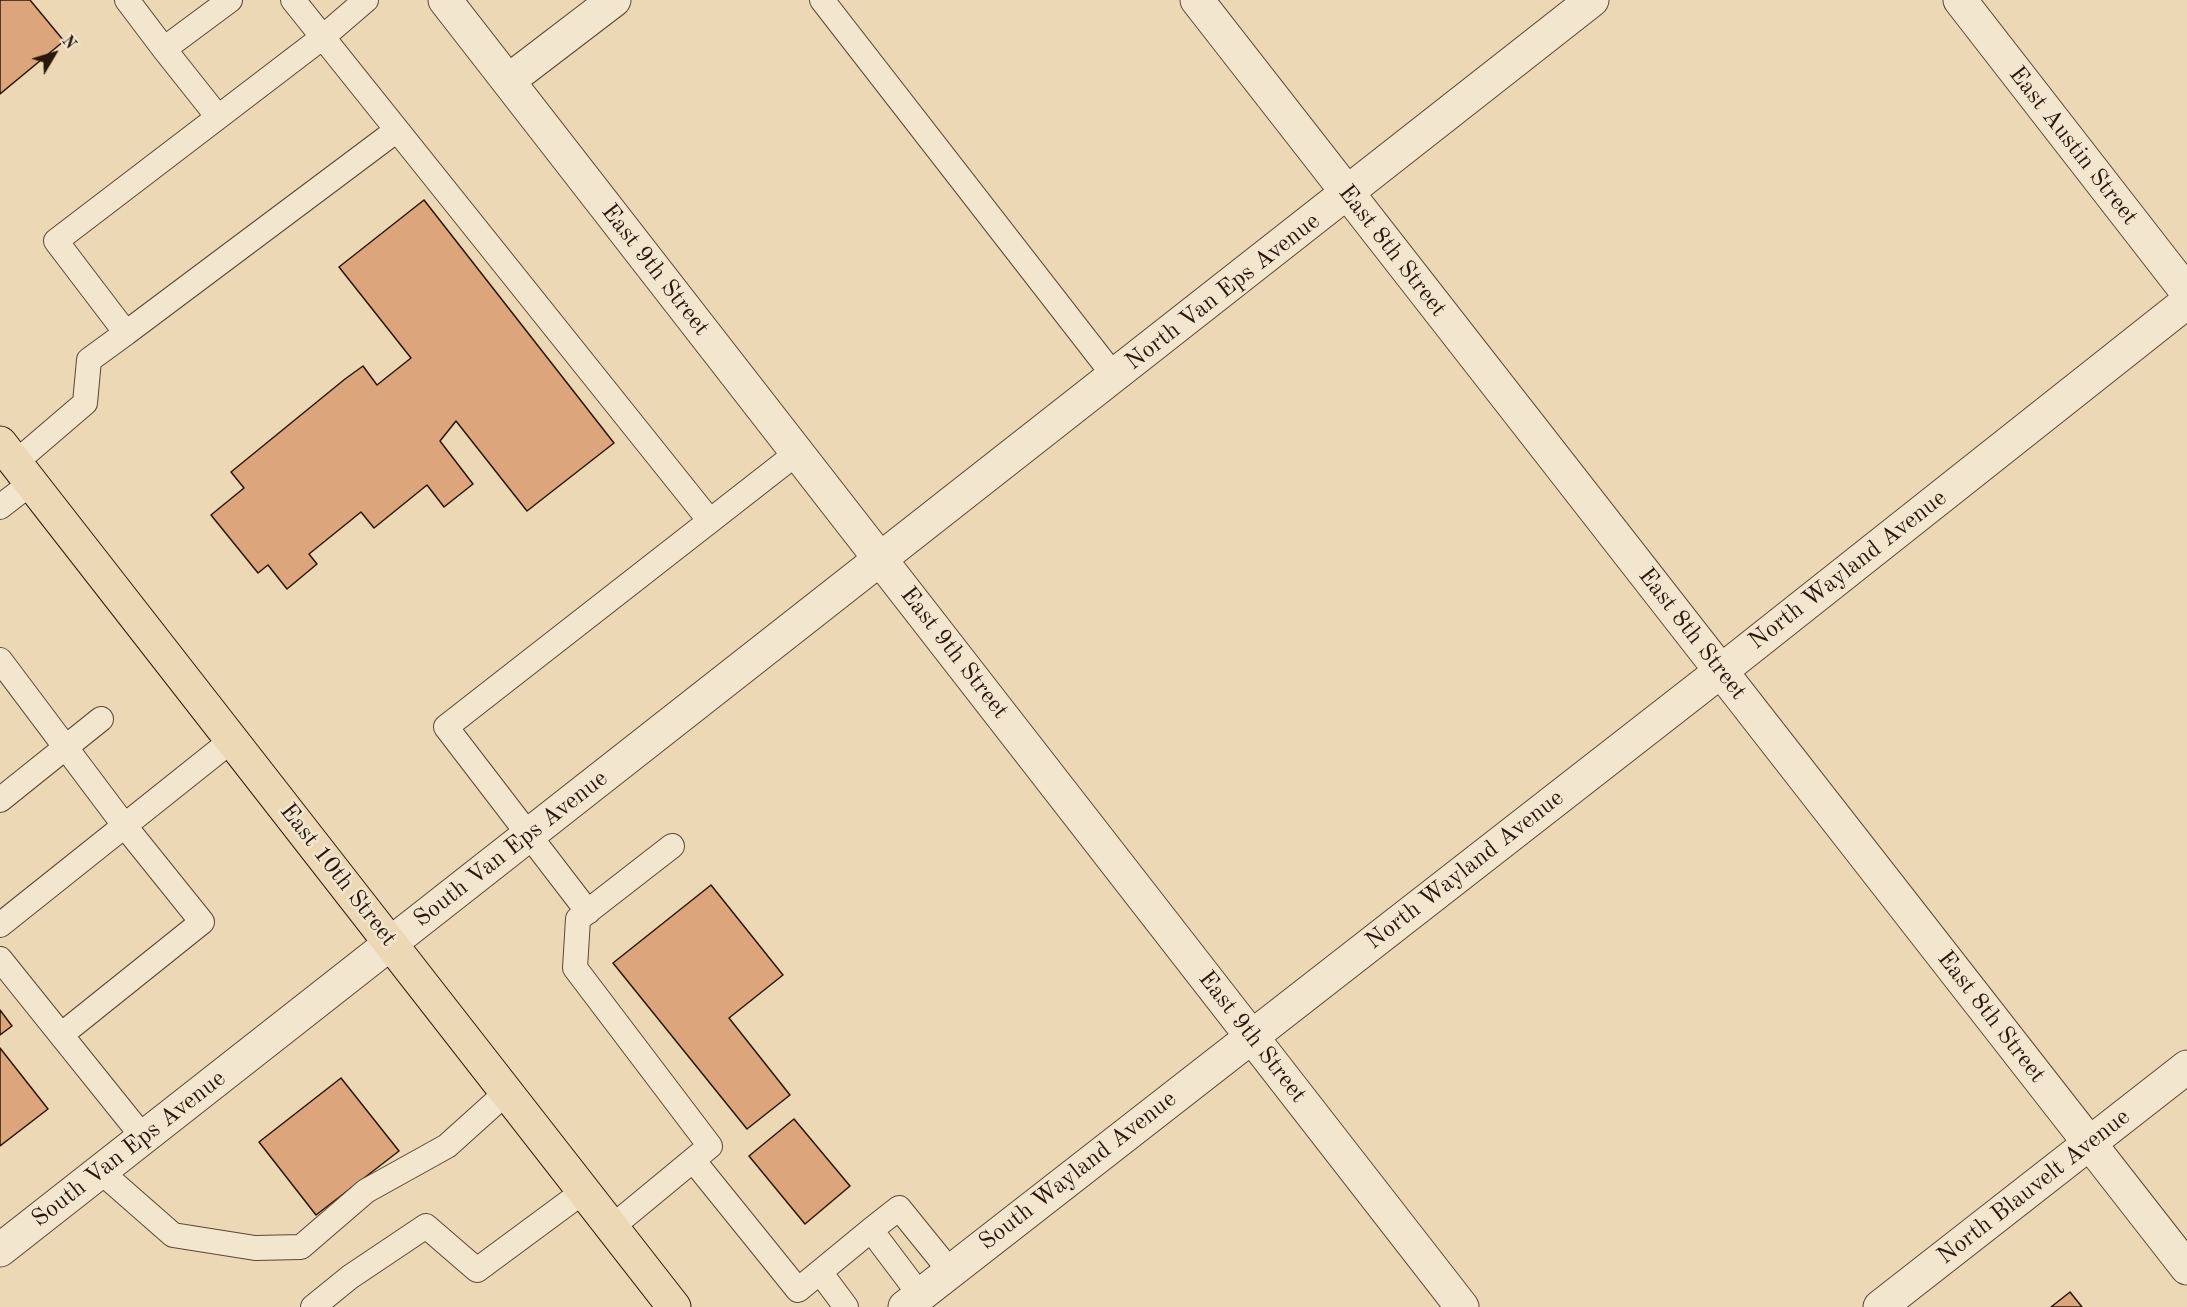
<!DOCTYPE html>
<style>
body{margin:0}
#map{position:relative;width:2187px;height:1307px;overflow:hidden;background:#ecd8b5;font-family:"Old Standard TT",serif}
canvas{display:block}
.north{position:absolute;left:24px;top:24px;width:60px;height:60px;-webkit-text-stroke:4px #f3e6cf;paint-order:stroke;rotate:52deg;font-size:16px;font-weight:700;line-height:24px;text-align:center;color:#29170d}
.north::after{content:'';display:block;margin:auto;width:21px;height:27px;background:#29170d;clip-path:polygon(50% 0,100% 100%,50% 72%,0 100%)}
</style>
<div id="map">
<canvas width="2187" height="1307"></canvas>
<div class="north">N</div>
</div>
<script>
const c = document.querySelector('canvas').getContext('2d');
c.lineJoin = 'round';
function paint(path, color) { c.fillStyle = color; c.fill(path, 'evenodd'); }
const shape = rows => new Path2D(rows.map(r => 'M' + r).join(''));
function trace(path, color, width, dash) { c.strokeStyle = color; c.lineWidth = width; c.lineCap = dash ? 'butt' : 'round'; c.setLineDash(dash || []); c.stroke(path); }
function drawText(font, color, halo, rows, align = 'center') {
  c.font = font + ' "Old Standard TT",serif'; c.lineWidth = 5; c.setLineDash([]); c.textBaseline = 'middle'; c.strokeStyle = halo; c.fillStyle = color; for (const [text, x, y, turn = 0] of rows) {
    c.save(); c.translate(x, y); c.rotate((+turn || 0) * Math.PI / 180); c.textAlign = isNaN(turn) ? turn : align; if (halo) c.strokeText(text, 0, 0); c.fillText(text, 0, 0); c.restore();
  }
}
const building = shape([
 [0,0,30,0,64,41,0,94,0,0],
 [424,200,614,443,527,511,456,421,440,441,473,484,444,507,427,485,374,528,361,512,309,554,317,564,287,589,268,565,258,573,211,515,244,488,231,472,345,379,363,366,377,385,411,358,339,267,424,200],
 [711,885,783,975,729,1018,790,1095,747,1129,613,963,711,885],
 [0,1010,12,1026,0,1035,0,1010],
 [0,1048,48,1109,0,1146,0,1048],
 [341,1078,399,1151,316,1215,259,1142,341,1078],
 [794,1119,850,1186,805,1224,749,1156,794,1119],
 [2070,1292,2082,1307,2051,1307,2070,1292]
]);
paint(building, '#dda57b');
trace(building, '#29170d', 1.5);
const service = shape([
 [127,0,164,49,230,0],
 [293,0,710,521],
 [366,0,323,37,56,241,126,333,397,130],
 [822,0,1115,377],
 [164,49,218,117],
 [15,463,85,403,89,360,126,333],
 [0,507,31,483],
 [0,660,124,825,202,922,61,1035],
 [0,800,101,719],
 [588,912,446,727,797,453],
 [0,925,232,740],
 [0,959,143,1137],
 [693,1160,798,1290,871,1230,920,1295],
 [100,1171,173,1235,255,1248,301,1247,366,1191,447,1146,507,1092],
 [612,1227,710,1146,575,968,578,919,672,846],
 [871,1230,899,1208,950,1271],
 [820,1272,846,1307],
 [313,1307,350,1277,426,1226,477,1270,584,1191]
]);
const minor = shape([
 [445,0,1462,1307],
 [1960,0,2187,292],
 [508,81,614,0],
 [0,1250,1592,0],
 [905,1307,1721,671,2187,302]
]);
const tertiary = shape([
 [1197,0,2187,1268],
 [1880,1307,2187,1067]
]);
const primary = shape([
 [0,443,674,1307]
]);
trace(service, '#5a4737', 26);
trace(minor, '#5a4737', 35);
trace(tertiary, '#5a4737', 35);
trace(primary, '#29170d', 35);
trace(service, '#f3e6cf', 24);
trace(minor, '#f3e6cf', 33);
trace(tertiary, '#f3e6cf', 33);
trace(primary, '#ecd8b5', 33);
drawText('24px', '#29170d', '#f3e6cf', [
 ["East Austin Street",2073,146,52],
 ["East 8th Street",1392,251,52],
 ["East 9th Street",655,270,52],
 ["North Van Eps Avenue",1223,292,-38],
 ["North Wayland Avenue",1848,570,-38],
 ["East 8th Street",1692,634,52],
 ["East 9th Street",954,653,52],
 ["South Van Eps Avenue",511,849,-38],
 ["North Wayland Avenue",1465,870,-38],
 ["East 10th Street",338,875,52],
 ["East 8th Street",1991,1017,52],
 ["East 9th Street",1252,1037,52],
 ["South Van Eps Avenue",129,1149,-38],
 ["South Wayland Avenue",1078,1171,-38],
 ["North Blauvelt Avenue",2034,1187,-38]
]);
</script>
